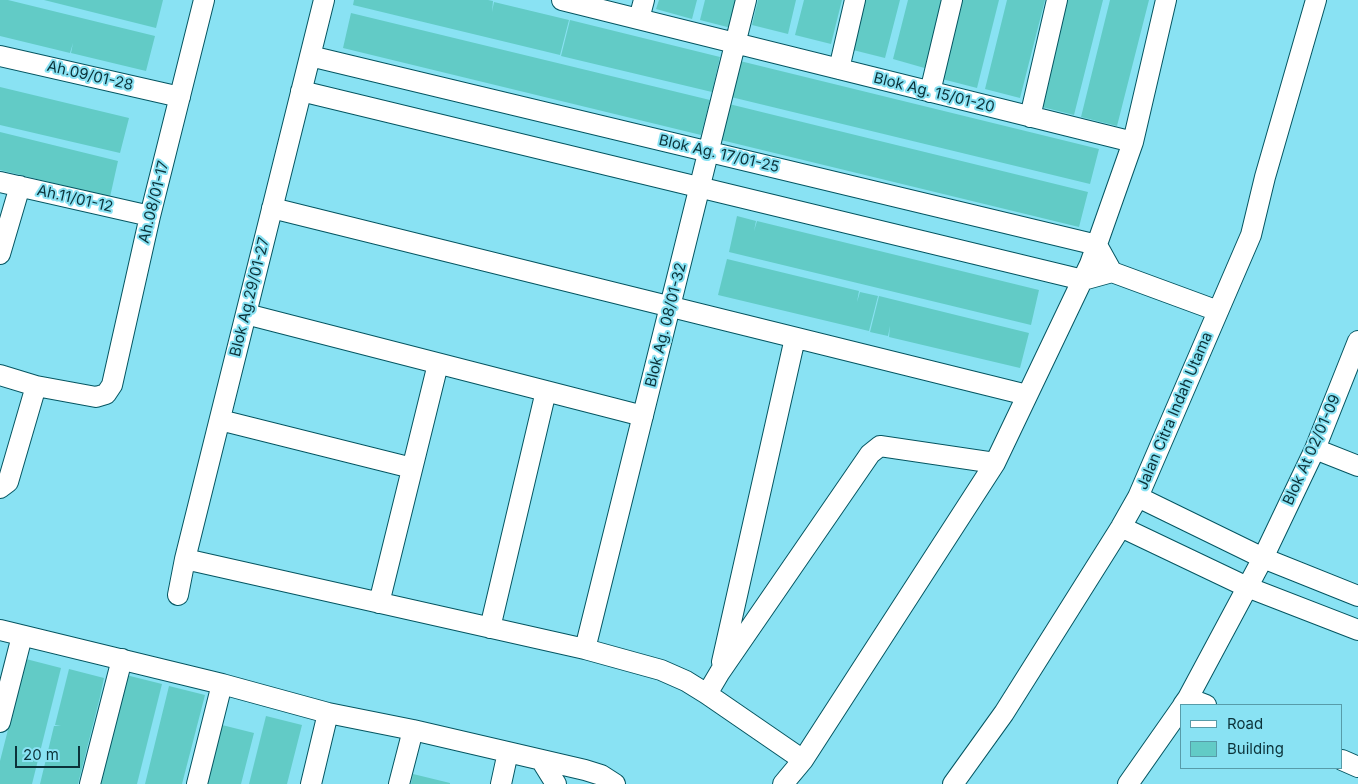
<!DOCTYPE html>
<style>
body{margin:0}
#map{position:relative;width:1358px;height:784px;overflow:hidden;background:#89e2f3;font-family:Inter,sans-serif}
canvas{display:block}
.legend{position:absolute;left:1180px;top:704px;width:162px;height:65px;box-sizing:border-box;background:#89e2f3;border:1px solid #579ca9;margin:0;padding:6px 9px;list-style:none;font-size:15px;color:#0b3239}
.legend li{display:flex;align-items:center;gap:10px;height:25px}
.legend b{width:25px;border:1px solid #579ca9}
.scale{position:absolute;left:15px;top:746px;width:65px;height:22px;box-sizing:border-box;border:2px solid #0b3239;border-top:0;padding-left:6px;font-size:15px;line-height:18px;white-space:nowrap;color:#0b3239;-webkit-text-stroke:4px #89e2f3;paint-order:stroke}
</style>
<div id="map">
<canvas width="1358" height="784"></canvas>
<ul class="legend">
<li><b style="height:6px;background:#fff"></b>Road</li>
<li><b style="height:14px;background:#62cbc6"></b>Building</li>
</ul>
<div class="scale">20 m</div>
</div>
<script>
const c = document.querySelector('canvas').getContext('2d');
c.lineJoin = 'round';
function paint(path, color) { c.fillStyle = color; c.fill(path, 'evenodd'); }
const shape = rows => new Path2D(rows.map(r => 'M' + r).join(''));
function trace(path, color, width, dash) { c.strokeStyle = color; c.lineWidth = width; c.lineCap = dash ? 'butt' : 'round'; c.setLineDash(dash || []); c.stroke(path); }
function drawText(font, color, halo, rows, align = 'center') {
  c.font = font + ' Inter,sans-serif'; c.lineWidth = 4; c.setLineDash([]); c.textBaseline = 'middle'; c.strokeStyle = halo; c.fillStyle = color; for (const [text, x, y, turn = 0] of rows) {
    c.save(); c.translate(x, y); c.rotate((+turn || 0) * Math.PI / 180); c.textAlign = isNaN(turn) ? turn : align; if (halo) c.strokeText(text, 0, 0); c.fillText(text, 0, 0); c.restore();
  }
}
paint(shape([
 [0,0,8,0,155,36,146,71,71,53,73,43,70,53,0,36],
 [44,0,163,0,156,28],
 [354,0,488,0,493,1,492,12,494,2,569,20,560,55,353,5],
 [659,0,697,0,692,19,656,9],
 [705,0,743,0,735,29,700,20],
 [758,0,796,0,788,34,752,25],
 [804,0,842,0,831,44,795,35],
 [862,0,900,0,885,58,849,49],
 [908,0,945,0,928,69,893,59],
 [961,0,999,0,977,88,942,79],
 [1007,0,1045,0,1020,98,985,89],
 [1065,0,1103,0,1074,115,1038,106],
 [1110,0,1149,0,1117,126,1081,117],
 [351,13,578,68,576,78,578,68,710,100,701,135,343,48],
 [570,20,720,57,712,92,561,56],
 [740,61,1099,149,1090,184,731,97],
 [0,87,129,118,120,153,0,125],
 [729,104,1088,192,1079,227,721,140],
 [0,132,118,161,110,197,0,170],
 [737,216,756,221,754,231,757,221,1039,290,1031,325,729,252],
 [727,259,859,291,857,302,860,292,878,296,869,331,718,295],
 [879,296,1029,333,1020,368,889,337,890,326,888,336,870,332],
 [26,659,61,668,32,784,0,784,0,761],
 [69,669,104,678,100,697,78,784,40,784,54,726,61,726,55,725],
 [126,675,162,684,137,784,99,784,112,731,118,732,112,731],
 [169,686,205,695,182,784,145,784],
 [266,716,302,725,287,784,249,784],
 [218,724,254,733,241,784,203,784],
 [413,774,450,783,450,784,411,784]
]), '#62cbc6');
const minor = shape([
 [562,0,1133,142],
 [639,19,644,0],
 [0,56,180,97],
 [839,69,855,0],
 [301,91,1083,280,1112,272,1097,245,310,56],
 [930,92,952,0],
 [1030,117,1057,0],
 [0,182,150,216],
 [272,208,1027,395],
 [0,254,20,186],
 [1112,272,1218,311],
 [246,314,643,416],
 [0,375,36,386,96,397,106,394,112,385,150,216,204,0],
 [220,420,412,468],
 [1315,449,1358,466],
 [0,488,8,482,36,386],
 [1138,497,1263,558,1358,596],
 [1121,527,1247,587,1358,630],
 [185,559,585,649,661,670,686,681,707,694,803,760],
 [178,595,185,559,324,0],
 [379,603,438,364],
 [490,628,546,391],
 [0,630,222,684,328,713,413,730,585,770,601,775,615,784],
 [585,649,746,0],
 [722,662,795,338],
 [707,694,720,672,870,454,880,446,995,463],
 [1188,698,1206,705],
 [1183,705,1188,698,1263,558,1315,449,1358,341],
 [0,722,22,636],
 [541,760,556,784],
 [1342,760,1358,767],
 [90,784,122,659],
 [197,784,222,684],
 [311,784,328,713],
 [399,784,413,730],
 [501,784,508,752],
 [783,784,803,760,995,463,1090,264,1133,142,1166,0],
 [953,784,1004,713,1121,527,1138,497,1251,235,1265,177,1316,0],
 [1128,784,1182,707]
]);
trace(minor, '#045561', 22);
trace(minor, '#fff', 20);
drawText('15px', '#0b3239', '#89e2f3', [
 ["Ah.09/01-28",90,76,13],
 ["Blok Ag. 15/01-20",934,93,14],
 ["Blok Ag. 17/01-25",719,154,13],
 ["Ah.11/01-12",75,199,13],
 ["Ah.08/01-17",154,202,-76],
 ["Blok Ag.29/01-27",250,297,-76],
 ["Blok Ag. 08/01-32",666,325,-76],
 ["Jalan Citra Indah Utama",1175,411,-67],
 ["Blok At 02/01-09",1312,450,-66]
]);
</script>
